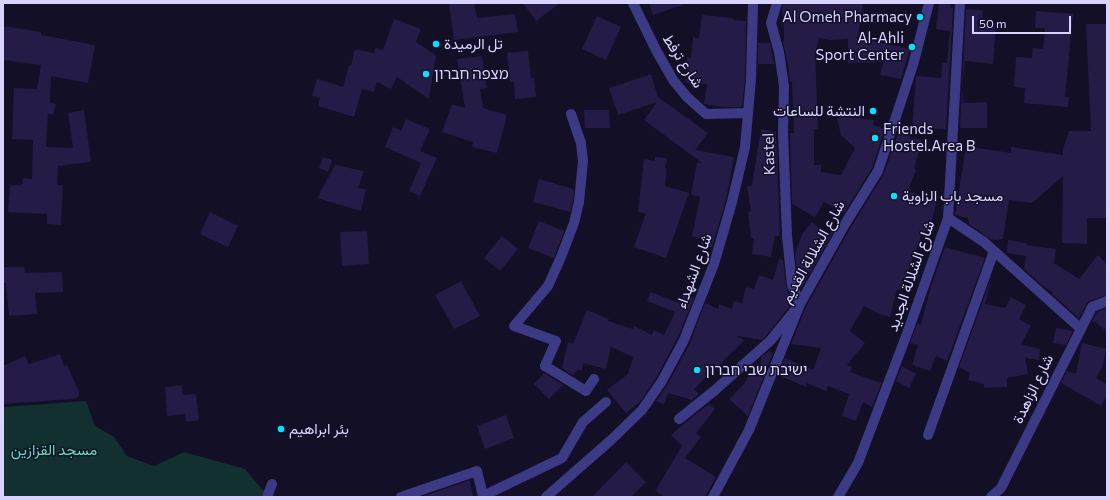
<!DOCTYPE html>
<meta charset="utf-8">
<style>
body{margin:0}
#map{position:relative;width:1110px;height:500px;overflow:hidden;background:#130f26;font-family:Commissioner,sans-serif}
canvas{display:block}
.frame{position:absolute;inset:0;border:4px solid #d9d4ff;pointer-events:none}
.scale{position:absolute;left:972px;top:16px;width:99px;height:18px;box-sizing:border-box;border:2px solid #d9d4ff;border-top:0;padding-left:5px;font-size:12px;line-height:14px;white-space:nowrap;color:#d9d4ff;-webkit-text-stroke:3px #130f26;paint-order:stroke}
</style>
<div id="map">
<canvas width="1110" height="500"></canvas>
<div class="frame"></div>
<div class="scale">50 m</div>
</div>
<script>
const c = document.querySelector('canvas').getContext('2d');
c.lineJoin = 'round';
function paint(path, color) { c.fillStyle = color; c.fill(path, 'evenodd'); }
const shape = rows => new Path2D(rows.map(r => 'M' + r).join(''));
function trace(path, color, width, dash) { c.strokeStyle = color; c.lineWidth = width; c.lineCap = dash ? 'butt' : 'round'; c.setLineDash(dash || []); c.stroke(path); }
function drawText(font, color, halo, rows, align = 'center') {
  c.font = font + ' Commissioner,Vazirmatn,"Noto Sans Hebrew",sans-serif'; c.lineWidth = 3; c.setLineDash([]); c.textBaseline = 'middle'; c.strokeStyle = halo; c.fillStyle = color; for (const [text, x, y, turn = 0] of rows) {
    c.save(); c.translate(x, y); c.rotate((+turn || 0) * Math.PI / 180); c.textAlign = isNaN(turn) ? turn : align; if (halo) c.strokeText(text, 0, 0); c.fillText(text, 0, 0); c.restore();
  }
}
paint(shape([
 [86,401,95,426,114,437,127,456,154,466,184,452,245,469,267,495,267,497,3,497,3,407]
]), '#12302f');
paint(shape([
 [449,3,474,3,477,18,515,14,518,32,454,40],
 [523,3,560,3,536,21],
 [649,3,682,3,682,5,653,15],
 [783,3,863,3,857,42,873,41,910,49,901,79,880,75,883,62,848,63,848,39,831,40,819,38,815,54,818,129,814,129,814,165,821,165,821,172,841,175,855,148,841,135,837,118,850,114,851,117,874,120,873,125,885,129,872,168,844,213,824,202,815,217,792,204,790,133,794,133,792,82,790,81,788,64,783,42,784,42,784,30,782,9],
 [939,3,951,3,950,8,953,8,946,129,912,129,916,76,941,78,942,63,947,63,950,31,936,29],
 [966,9,983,10,982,22,996,23,993,64,965,61,962,89,963,103,987,102,987,128,960,128],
 [1036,11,1073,14,1065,97,1069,97,1068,107,1024,103,1025,88,1014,87,1016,57,1032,58,1033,48,1043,49,1045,28,1035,28],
 [702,15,733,18,733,20,746,21,745,79,742,107,723,107,705,104,704,103,707,84,686,83,687,57,691,58,693,37,699,38],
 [597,16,621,27,606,60,582,49],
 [394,19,421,29,416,42,436,55,429,99,397,77,391,89,377,82,374,92,362,89,354,117,318,106,320,98,312,96,317,79,343,87,349,65,351,66,355,49,374,53,375,48,383,50],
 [1086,24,1107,24,1107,218,1087,218,1087,244,1062,243,1063,176,1032,203,1009,200,1003,239,995,240,990,239,969,224,968,218,955,215,966,146,1011,153,1011,147,1063,155,1063,149,1069,131,1091,131],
 [3,26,41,32,41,35,95,45,88,83,51,76,50,103,56,104,53,115,48,114,46,147,73,148,68,113,84,110,91,162,58,166,57,185,63,185,61,225,47,224,47,214,8,212,10,185,22,185,23,178,32,179,33,140,12,139,14,88,37,89,41,65,3,60],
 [758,43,770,43,774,64,758,64],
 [528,51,531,78,534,78,536,97,515,99,514,82,510,82,507,53],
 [482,56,487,88,480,89,483,108,507,115,497,153,472,147,473,142,442,132,452,104,465,108,457,59],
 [651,74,658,97,708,133,695,150,734,157,726,200,712,247,701,245,702,239,692,236,700,197,691,194,697,162,702,163,644,120,657,102,618,115,609,88],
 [584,110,609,110,610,128,585,128],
 [406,119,430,129,420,151,437,158,420,196,409,191,421,163,385,147,393,127,401,131],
 [761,129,776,132,780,236,775,236,771,257,752,254,754,238,751,238,748,212,751,211,747,186,752,186],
 [898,133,910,136,910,138,922,140,914,169,916,170,909,188,911,189,910,192,937,200,929,230,926,230,925,234,922,233,901,290,897,289,890,317,879,314,864,306,850,331,865,343,847,365,852,367,850,372,881,383,882,382,872,407,863,402,856,421,842,416,849,394,828,386,826,391,807,383,806,387,778,375,785,358,813,370,821,348,791,344,806,307,851,227,884,174],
 [323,157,332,160,328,172,319,168],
 [655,157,667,158,665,168,667,169,665,186,689,193,666,258,634,247,646,213,638,212,644,159,655,161],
 [335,165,364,171,358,188,366,189,361,211,317,198],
 [539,179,574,189,573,201,570,212,533,202],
 [210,212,238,226,228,247,200,234],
 [539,221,564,231,554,258,528,248],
 [812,222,828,236,836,227,801,289,798,283,795,254,802,234],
 [367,231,369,264,342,266,340,232],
 [502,236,518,249,500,271,484,258],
 [1008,240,1027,243,1026,245,1056,249,1054,263,1079,279,1098,255,1107,264,1107,295,1089,301,1086,304,1079,318,1052,294,1053,292,1044,287,1024,269,1026,256,1007,253],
 [945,247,985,258,947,361,936,356,930,371,912,365,918,345,910,343,917,324,921,325,931,286],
 [779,259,783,260,786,286,792,303,766,336,762,340,737,336,737,337,745,340,694,389,699,394,692,400,668,393,664,404,656,401,668,384,690,343,705,303,718,309,719,304,732,309,734,301,742,303,746,287,754,289,759,275,773,280],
 [3,267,24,267,25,273,62,272,63,292,35,293,37,314,9,316,6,283,4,283],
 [992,276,985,304,1005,308,1011,297,1026,305,1019,319,1031,326,1021,344,1040,349,1039,360,1025,358,1028,374,1007,378,1007,387,984,388,984,384,968,380,970,373,959,367],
 [461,281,480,316,454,329,435,295],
 [651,292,679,303,684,293,694,298,678,337,656,378,640,402,626,413,607,390,628,374,633,357,611,347,606,369,583,363,582,370,578,370,572,375,562,368,568,342,573,344,587,310,609,319,608,321,633,329,634,326,652,335,654,330,664,335,675,312,647,301],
 [1107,308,1107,332,1094,321,1091,324,1097,312],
 [1056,328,1073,331,1066,345,1053,343],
 [1082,343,1106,349,1102,368,1096,378,1107,384,1107,395,1101,406,1061,383,1067,371,1076,374],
 [769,351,773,353,748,416,729,399,744,384,750,373,759,377,761,357],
 [60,354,64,366,67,365,79,392,79,396,73,399,3,404,3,366,25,356,29,364],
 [902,366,916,374,909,388,896,381],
 [544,373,563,385,549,399,534,384],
 [182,385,183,395,196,394,199,420,186,422,185,414,167,416,165,387],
 [709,404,715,409,696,433,701,437,685,458,716,477,705,497,665,497,655,491,682,446,671,435,692,417],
 [506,415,514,438,485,449,477,426],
 [626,462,646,482,631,497,592,497],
 [470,480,473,497,421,497]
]), '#241b47');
trace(shape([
 [748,113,751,79,753,3],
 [571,114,581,143,583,161,579,202,574,223,561,257,548,286,514,326,556,341,545,366,586,391,594,379],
 [267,497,272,484],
 [401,497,477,471,483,496,562,458,583,422,606,402]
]), '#3d3a85', 10);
trace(shape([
 [633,3,656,50,673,80,687,97,706,114,748,113],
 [948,218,984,242,1080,328],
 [679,419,714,391,771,340,800,304,792,285,787,236,783,132,784,86,779,52,771,23,777,3],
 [928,435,994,251],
 [713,497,749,430,800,304,845,224,878,171,913,65,929,3],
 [838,497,858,463,908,331,948,218,960,3],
 [991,497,1001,488,1092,307,1107,301]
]), '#3d3a85', 10);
trace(shape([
 [546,497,611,440,642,410,662,381,684,340,714,264,732,202,745,147,748,113]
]), '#3d3a85', 10);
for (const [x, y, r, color] of [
 [920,17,4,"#00e5ff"],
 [436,44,4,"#00e5ff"],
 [912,47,4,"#00e5ff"],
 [426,74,4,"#00e5ff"],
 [873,111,4,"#00e5ff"],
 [875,138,4,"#00e5ff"],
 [894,196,4,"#00e5ff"],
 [697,370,4,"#00e5ff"],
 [281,429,4,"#00e5ff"]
]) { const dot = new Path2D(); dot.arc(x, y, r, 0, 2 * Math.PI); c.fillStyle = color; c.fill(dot); trace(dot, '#130f26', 1.5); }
drawText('15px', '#d9d4ff', '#130f26', [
 ["Al Omeh Pharmacy",912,17,"right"],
 ["Al-Ahli",904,38,"right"],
 ["Sport Center",904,55,"right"],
 ["تل الرميدة",444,44],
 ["מצפה חברון",434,74],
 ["النتشة للساعات",865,111,"right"],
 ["Friends",883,129],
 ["Hostel.Area B",883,146],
 ["مسجد باب الزاوية",902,196],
 ["ישיבת שבי חברון",705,370],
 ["بئر ابراهيم",289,429]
], 'left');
drawText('15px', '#d9d4ff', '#130f26', [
 ["شارع ترفط",683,61,57],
 ["Kastel",769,154,-92],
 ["شارع الشلالة القديم",813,252,-61],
 ["شارع الشهداء",694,271,-70],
 ["شارع الشلالة الجديد",911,276,-71],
 ["شارع الزاهدة",1033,389,-64]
]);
drawText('15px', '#5fe0c0', '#130f26', [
 ["مسجد القزازين",54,450]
]);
</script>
